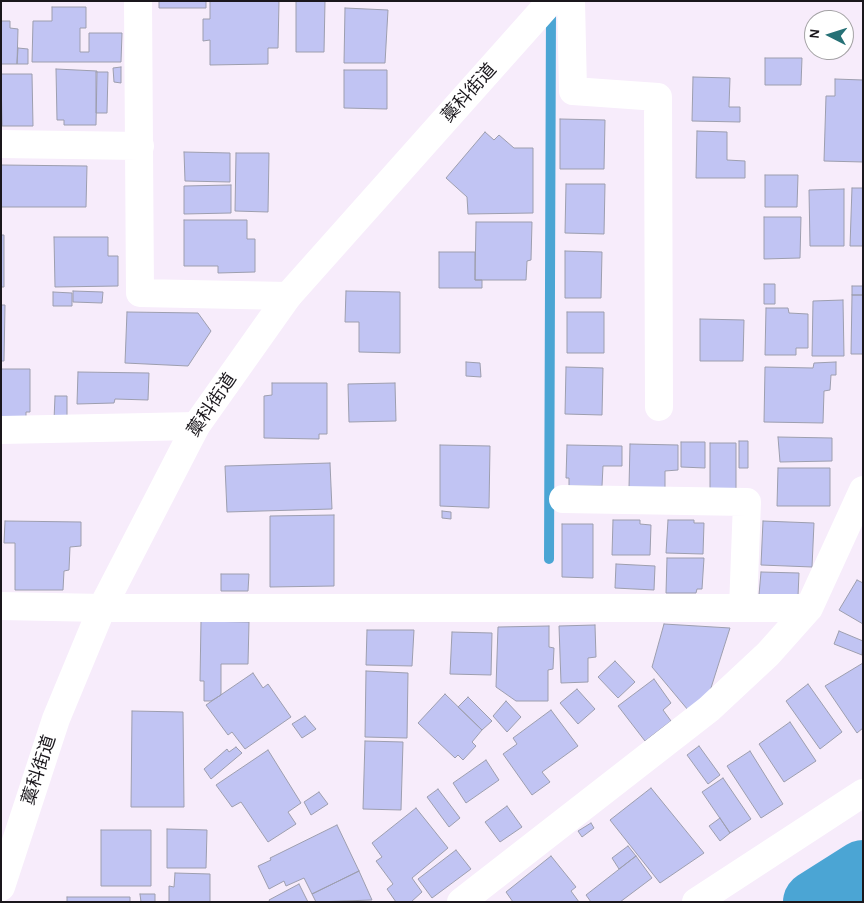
<!DOCTYPE html>
<meta charset="utf-8">
<style>
body{margin:0}
#map{position:relative;width:864px;height:903px;overflow:hidden;background:#f7ecfb;font-family:"Alegreya Sans",sans-serif}
canvas{display:block}
.frame{position:absolute;inset:0;border:2px solid #1a171c;pointer-events:none}
.north{position:absolute;left:804px;top:10px;width:50px;height:50px;box-sizing:border-box;background:#fff;border:1px solid #a3a2a4;border-radius:50%;rotate:275deg;font-size:14px;font-weight:700;line-height:20px;text-align:center;color:#1a171c}
.north::after{content:'';display:block;margin:auto;width:18px;height:22px;background:#267176;clip-path:polygon(50% 0,100% 100%,50% 72%,0 100%)}
</style>
<div id="map">
<canvas width="864" height="903"></canvas>
<div class="frame"></div>
<div class="north">N</div>
</div>
<script>
const c = document.querySelector('canvas').getContext('2d');
c.lineJoin = 'round';
const shape = rows => new Path2D(rows.map(r => 'M' + r).join(''));
function trace(path, color, width, dash) { c.strokeStyle = color; c.lineWidth = width; c.lineCap = dash ? 'butt' : 'round'; c.setLineDash(dash || []); c.stroke(path); }
function paint(path, color) { c.fillStyle = color; c.fill(path, 'evenodd'); }
function drawText(font, color, halo, rows, align = 'center') {
  c.font = font + ' "Alegreya Sans","Noto Sans JP",sans-serif'; c.lineWidth = 4; c.setLineDash([]); c.textBaseline = 'middle'; c.strokeStyle = halo; c.fillStyle = color; for (const [text, x, y, turn = 0] of rows) {
    c.save(); c.translate(x, y); c.rotate((+turn || 0) * Math.PI / 180); c.textAlign = isNaN(turn) ? turn : align; if (halo) c.strokeText(text, 0, 0); c.fillText(text, 0, 0); c.restore();
  }
}
trace(shape([
 [549,559,551,10]
]), '#4ba5d4', 10);
trace(shape([
 [814,902,863,871]
]), '#4ba5d4', 62);
const building = shape([
 [159,1,206,1,206,8,159,8,159,1],
 [210,1,279,1,278,48,268,48,268,64,210,65,210,40,203,41,203,19,210,19,210,1],
 [296,1,325,1,324,52,296,52,296,1],
 [52,7,86,7,86,28,80,28,80,52,89,52,89,33,122,33,121,62,32,62,33,21,52,21,52,7],
 [345,8,388,10,385,63,344,63,345,8],
 [1,21,10,21,10,28,18,29,17,64,1,64,1,21],
 [18,48,28,49,28,64,17,64,18,48],
 [765,58,802,58,801,85,765,85,765,58],
 [121,67,121,83,114,82,113,68,121,67],
 [56,69,97,71,96,125,64,125,64,120,57,120,56,69],
 [344,70,387,70,387,109,344,108,344,70],
 [96,72,108,72,107,113,96,113,96,72],
 [1,74,32,74,33,126,2,126,1,74],
 [693,77,730,78,729,107,740,107,740,122,692,121,693,77],
 [835,79,863,80,863,162,824,161,826,96,835,96,835,79],
 [560,119,605,120,604,169,560,169,560,119],
 [697,131,727,132,727,160,745,161,745,178,696,178,697,131],
 [485,132,494,140,499,135,514,148,533,148,533,213,468,214,467,197,446,178,485,132],
 [184,152,230,153,230,182,185,181,184,152],
 [236,153,269,153,268,212,235,211,236,153],
 [1,165,87,166,86,207,1,207,1,165],
 [765,175,798,175,797,207,765,207,765,175],
 [566,184,605,184,604,234,565,233,566,184],
 [231,185,231,213,184,214,184,186,231,185],
 [852,188,863,188,863,246,850,246,852,188],
 [844,189,844,246,810,246,809,190,844,189],
 [764,217,801,217,800,258,764,259,764,217],
 [184,220,247,220,247,239,255,239,255,272,218,273,218,266,184,266,184,220],
 [476,222,532,222,531,260,527,261,526,280,475,280,476,222],
 [1,235,4,235,4,287,1,287,1,235],
 [54,237,108,237,108,256,118,256,118,286,55,287,54,237],
 [565,251,602,252,601,298,565,298,565,251],
 [439,252,475,252,475,280,482,280,482,288,439,288,439,252],
 [764,284,775,284,775,304,764,304,764,284],
 [852,286,863,286,863,295,852,295,852,286],
 [73,291,103,292,102,303,73,302,73,291],
 [346,291,400,292,400,353,359,352,359,322,345,322,346,291],
 [53,292,72,293,72,306,53,306,53,292],
 [852,295,863,295,863,354,851,354,852,295],
 [843,300,844,356,812,356,813,301,843,300],
 [1,305,5,305,4,361,1,361,1,305],
 [766,308,788,308,789,313,808,314,808,348,796,348,796,355,765,355,766,308],
 [127,312,198,313,211,331,188,366,125,363,127,312],
 [567,312,604,312,604,353,567,353,567,312],
 [700,319,744,320,743,361,700,361,700,319],
 [466,362,480,363,481,377,466,376,466,362],
 [836,362,836,375,831,375,830,390,824,391,823,423,764,422,765,367,813,368,814,363,836,362],
 [566,367,603,368,602,415,565,414,566,367],
 [1,369,30,369,30,412,26,412,26,418,1,418,1,369],
 [78,372,149,373,148,400,115,399,114,403,77,404,78,372],
 [272,383,327,383,327,434,319,434,319,439,264,438,264,396,272,395,272,383],
 [395,383,396,421,349,422,348,384,395,383],
 [55,396,67,396,67,420,54,420,55,396],
 [778,437,832,438,832,461,780,462,778,437],
 [739,441,748,441,748,468,739,468,739,441],
 [681,442,705,442,705,468,681,467,681,442],
 [710,443,736,443,736,494,710,493,710,443],
 [630,444,678,445,678,470,665,471,665,489,629,488,630,444],
 [440,445,490,446,489,508,440,506,440,445],
 [567,445,622,446,622,466,603,466,602,486,569,486,569,478,566,478,567,445],
 [330,463,332,509,227,512,225,466,330,463],
 [778,468,830,468,830,506,777,506,778,468],
 [442,511,451,512,451,519,442,518,442,511],
 [334,515,334,586,270,587,270,516,334,515],
 [613,520,640,520,640,524,651,525,650,555,612,555,613,520],
 [668,520,694,520,694,523,704,523,703,554,666,553,668,520],
 [5,521,81,522,81,546,70,547,69,570,64,571,63,590,15,590,15,543,4,543,5,521],
 [763,521,814,523,812,567,761,565,763,521],
 [562,524,593,524,593,578,562,577,562,524],
 [667,558,704,558,702,589,697,589,696,593,666,593,667,558],
 [616,564,655,566,654,590,615,588,616,564],
 [761,572,799,573,798,596,759,595,761,572],
 [221,574,249,574,248,591,221,591,221,574],
 [857,580,863,583,863,624,839,610,857,580],
 [201,621,249,622,248,664,221,664,221,695,211,701,204,701,204,681,200,681,201,621],
 [664,624,730,628,710,691,688,710,652,667,664,624],
 [595,625,596,657,588,658,588,682,561,683,559,626,595,625],
 [549,626,549,647,554,648,553,669,548,670,548,701,516,701,496,687,498,627,549,626],
 [367,630,414,630,412,666,366,665,367,630],
 [839,631,863,641,862,655,834,644,839,631],
 [452,632,492,633,491,675,450,674,452,632],
 [615,661,635,682,618,698,598,677,615,661],
 [863,663,863,728,857,733,825,686,863,663],
 [366,671,408,673,407,738,365,737,366,671],
 [253,673,263,688,268,684,291,717,245,749,232,732,228,735,206,705,253,673],
 [654,679,671,703,663,710,671,721,645,741,618,706,654,679],
 [808,684,842,732,820,749,786,701,808,684],
 [577,689,595,709,578,724,560,703,577,689],
 [445,694,482,730,472,742,476,746,463,760,458,755,455,758,418,723,445,694],
 [468,697,492,721,482,730,458,707,468,697],
 [506,701,521,717,507,732,493,716,506,701],
 [551,710,578,746,542,772,550,782,532,795,503,754,517,744,513,738,551,710],
 [132,711,183,712,184,807,131,807,132,711],
 [305,716,316,729,302,738,292,724,305,716],
 [790,722,816,761,784,782,759,744,790,722],
 [365,741,403,742,401,810,363,809,365,741],
 [699,746,720,775,708,784,687,755,699,746],
 [236,747,242,753,211,779,204,769,227,749,229,752,236,747],
 [268,750,301,803,288,812,296,824,268,842,241,802,232,807,216,785,268,750],
 [750,751,783,804,761,818,727,766,750,751],
 [486,760,499,780,466,803,453,783,486,760],
 [723,778,751,819,730,833,702,792,723,778],
 [651,788,704,853,660,883,610,820,651,788],
 [438,789,460,818,449,827,427,797,438,789],
 [319,792,328,804,311,815,304,802,319,792],
 [507,806,522,827,500,842,485,822,507,806],
 [416,808,448,848,412,878,422,892,411,902,396,902,387,889,393,884,376,861,382,857,372,843,416,808],
 [720,818,730,833,720,841,709,826,720,818],
 [591,823,594,828,582,837,578,831,591,823],
 [337,825,359,871,312,894,304,878,286,886,284,881,269,889,258,866,271,860,270,858,337,825],
 [167,829,207,830,206,868,167,868,167,829],
 [101,830,151,830,151,886,101,886,101,830],
 [628,846,636,856,619,869,612,858,628,846],
 [456,850,471,869,432,898,418,879,456,850],
 [551,856,576,887,571,891,579,902,513,902,506,892,551,856],
 [636,856,652,878,620,902,591,902,586,895,636,856],
 [359,871,372,900,316,902,312,894,359,871],
 [175,873,210,874,210,902,169,902,169,886,174,887,175,873],
 [299,884,308,902,270,902,269,900,299,884],
 [140,894,155,894,155,902,141,902,140,894],
 [67,897,130,897,130,902,67,902,67,897]
]);
paint(building, '#c1c4f3');
trace(building, '#9d9eae', 1);
trace(shape([
 [138,1,140,293,288,296],
 [571,1,573,91,658,97,659,407],
 [1,144,140,146],
 [1,430,196,426],
 [563,499,747,502,743,608],
 [1,606,102,608,809,608],
 [461,902,709,709,768,654,809,608,863,490],
 [696,902,863,793]
]), '#fff', 28);
trace(shape([
 [1,887,56,719,102,608,196,426,288,296,551,1]
]), '#fff', 28);
drawText('18px', '#1a171c', '#fff', [
 ["藁科街道",469,93,-48],
 ["藁科街道",212,405,-56],
 ["藁科街道",39,770,-72]
]);
</script>
